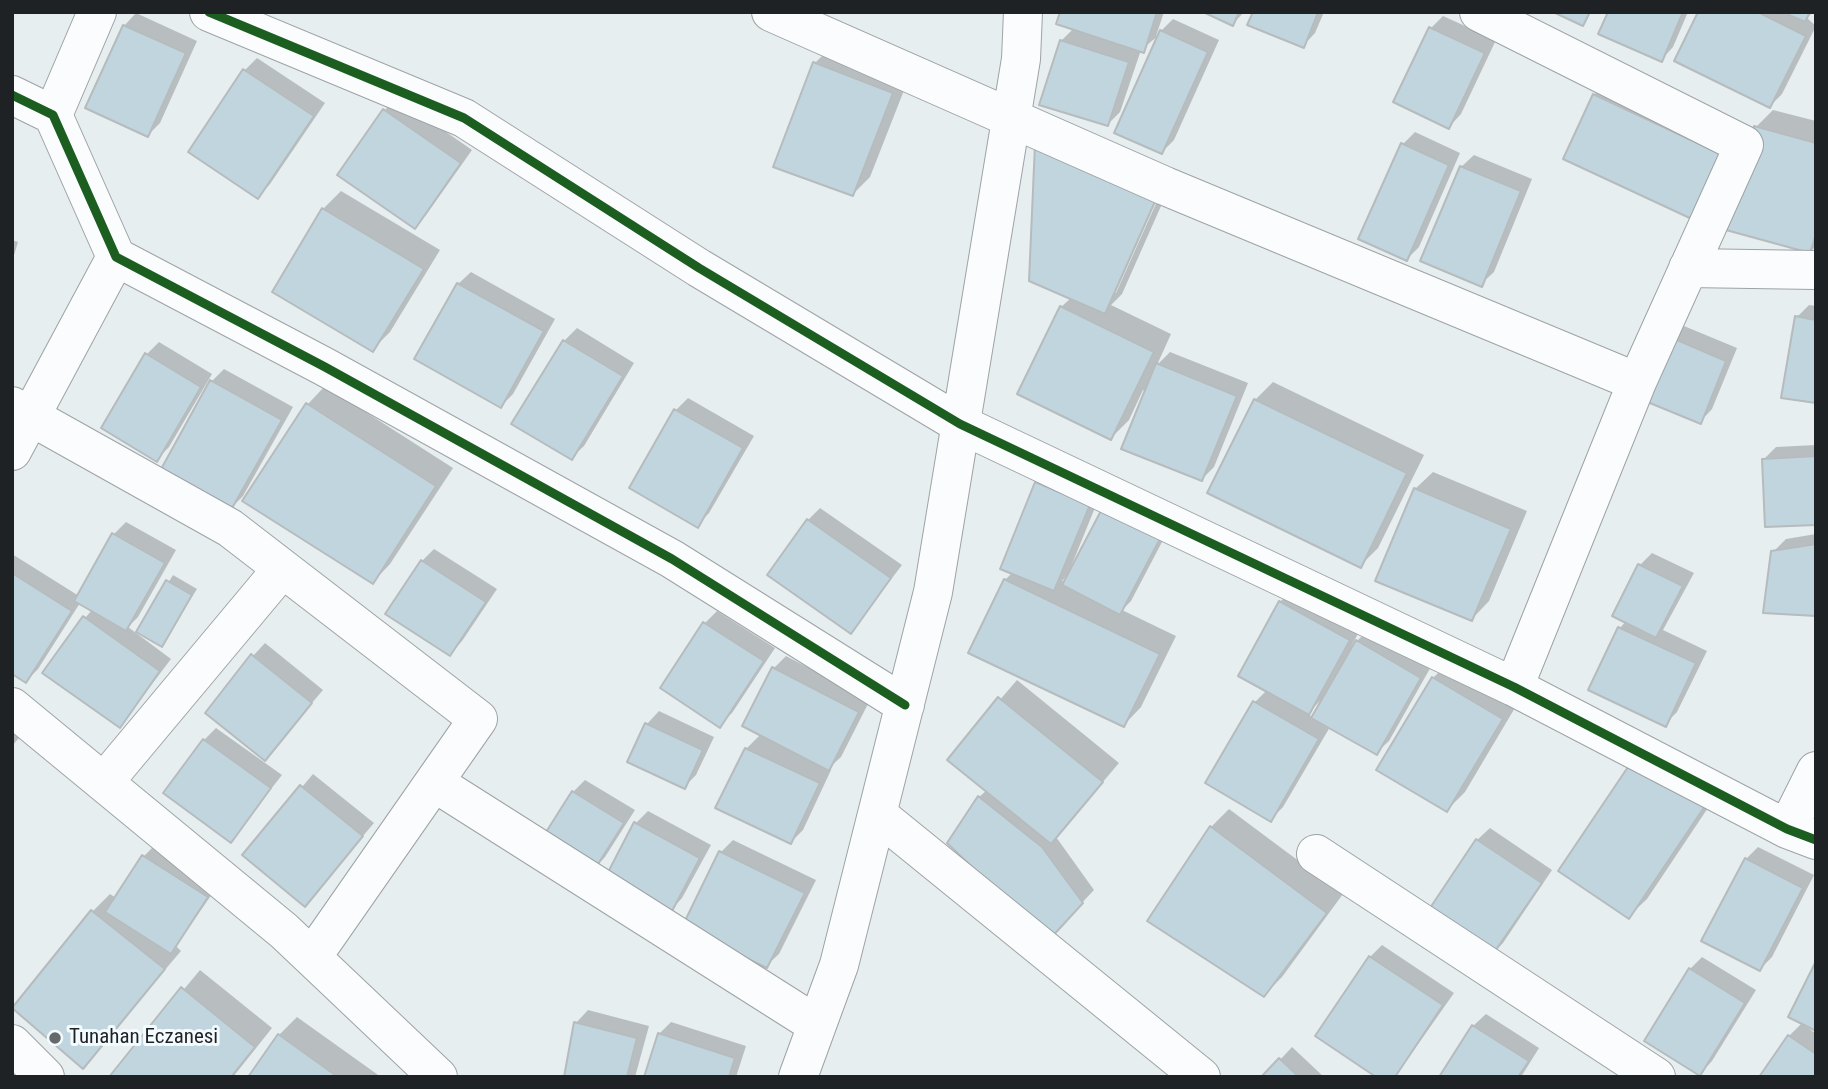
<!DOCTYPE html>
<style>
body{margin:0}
#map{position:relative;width:1828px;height:1089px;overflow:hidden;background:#e7eef0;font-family:"Roboto Condensed",sans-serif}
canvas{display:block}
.frame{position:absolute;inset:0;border:14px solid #1e2224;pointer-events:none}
</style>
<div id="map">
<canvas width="1828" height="1089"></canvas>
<div class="frame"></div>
</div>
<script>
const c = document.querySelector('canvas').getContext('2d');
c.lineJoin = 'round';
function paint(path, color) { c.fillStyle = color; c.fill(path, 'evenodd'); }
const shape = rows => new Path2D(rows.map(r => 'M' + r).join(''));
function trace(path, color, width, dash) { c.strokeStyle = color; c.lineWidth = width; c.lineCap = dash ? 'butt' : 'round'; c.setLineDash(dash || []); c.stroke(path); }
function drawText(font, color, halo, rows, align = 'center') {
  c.font = font + ' "Roboto Condensed",sans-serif'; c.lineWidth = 6; c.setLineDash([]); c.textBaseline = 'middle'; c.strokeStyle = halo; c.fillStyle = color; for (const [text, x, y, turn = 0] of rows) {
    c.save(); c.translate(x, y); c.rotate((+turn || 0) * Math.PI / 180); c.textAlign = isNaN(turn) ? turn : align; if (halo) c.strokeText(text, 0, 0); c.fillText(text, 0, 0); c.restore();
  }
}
paint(shape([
 [1062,12,1164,12,1156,36,1173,19,1219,40,1174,140,1162,152,1159,35,1141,50,1120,112,1108,124,1061,41,1074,28],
 [1207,12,1244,12,1233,24],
 [1255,12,1324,12,1315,33,1303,46],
 [1610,12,1688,12,1673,47,1661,60],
 [1700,12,1813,12,1807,18,1816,26,1782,94,1770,106],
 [136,13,197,41,160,123,148,135,124,26],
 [1443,16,1496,40,1461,114,1449,127,1431,28],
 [833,45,910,75,870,177,853,194,815,63],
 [257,58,325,103,270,184,258,197,245,70],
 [1612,78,1741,138,1565,158,1594,95],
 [397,98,472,150,426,215,414,227,340,175,385,110],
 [1773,110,1816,121,1816,246,1810,252,1756,127],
 [1055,127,1173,179,1122,294,1111,305,1171,334,1157,365,1170,352,1248,383,1214,467,1202,479,1123,448,1146,391,1143,390,1129,420,1111,438,1020,393,1061,307,1071,298,1031,280,1037,145],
 [1159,188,1162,190,1116,293,1112,293],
 [1415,132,1460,153,1419,247,1407,259,1403,144],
 [1474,155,1532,179,1494,272,1481,284,1461,167],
 [341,191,440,250,390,332,372,350,323,209],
 [12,240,18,242,12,262],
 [471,272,555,319,513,394,501,406,458,284],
 [1809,305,1816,306,1816,402,1797,317],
 [1684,326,1737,348,1712,409,1700,422,1672,338],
 [577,328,634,363,584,446,571,458,514,423,564,341],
 [159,342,212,374,169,447,156,460,147,354],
 [224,369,293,407,243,496,231,508,212,381],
 [1273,382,1424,455,1378,548,1360,566,1209,492,1255,400],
 [325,386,453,468,390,564,373,582,245,500,308,404],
 [688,398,754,436,709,513,697,525,676,410],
 [1816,445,1816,523,1764,459,1776,447],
 [1048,471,1101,493,1068,574,1062,581,1066,582,1172,523,1131,601,1122,610,1176,636,1141,707,1124,725,1005,580,1013,572,1036,483],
 [1433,472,1527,511,1489,601,1472,619,1415,489],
 [820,508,902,565,851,632,808,520],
 [126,522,176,550,138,617,128,627,171,659,120,726,85,618,92,610,80,603,38,669,26,681,12,672,12,554,79,596,114,534],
 [1816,534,1816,616,1773,552,1786,539],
 [434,549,497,589,462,641,450,654,422,561],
 [1652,553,1694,573,1663,630,1707,651,1677,712,1665,724,1590,689,1620,628,1626,621,1640,565],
 [173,575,197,589,162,644,139,631],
 [1292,590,1361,628,1351,647,1369,629,1432,665,1389,741,1376,753,1330,727,1283,807,1271,819,1255,702,1267,690,1280,602],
 [1323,698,1313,717,1307,714],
 [717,611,775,648,732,713,719,725,705,623],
 [265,643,323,690,265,758,253,656],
 [786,656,870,700,841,757,828,769,831,770,803,830,791,842,746,749,761,734,774,668],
 [1451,660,1519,701,1465,792,1447,810,1433,678],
 [1017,680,1119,763,1056,837,1094,890,1061,925,979,797,987,790,949,759],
 [659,711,714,737,696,775,684,787,629,761,647,724],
 [12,718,26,730,12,746],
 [216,728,282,775,231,840,204,740],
 [313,774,374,823,305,904,245,854],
 [585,780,635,810,605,857,593,870,573,792],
 [1722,787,1647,899,1629,916,1561,871],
 [1229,809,1343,894,1282,977,1264,995,1211,827],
 [648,811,711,845,682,898,670,911,636,823],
 [1490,828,1552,870,1503,943,1491,955,1477,840],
 [733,840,816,880,779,954,766,966,685,926,721,852],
 [156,844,219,884,176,946,181,951,83,1066,13,1009,93,911,110,894,116,898,144,856],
 [1758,847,1814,875,1772,957,1760,969,1746,859],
 [1382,945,1454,993,1395,1077,1379,1077,1370,957],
 [1702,957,1756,990,1712,1061,1700,1074,1690,969],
 [200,970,272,1028,233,1077,111,1077],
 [588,1010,649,1026,635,1077,566,1077,576,1023],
 [1486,1014,1539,1048,1521,1077,1441,1077,1473,1026],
 [297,1017,381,1077,250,1077,279,1035],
 [671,1022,746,1046,736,1077,645,1077,659,1034],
 [1802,1023,1816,1034,1816,1077,1789,1036],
 [1292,1047,1324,1077,1264,1077]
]), '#0003');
const building = shape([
 [1060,12,1157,12,1144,53,1056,24,1060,12],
 [1203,12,1239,12,1233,26,1203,12],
 [1253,12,1318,12,1304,48,1247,25,1253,12],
 [1553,12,1590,12,1583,26,1553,12],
 [1608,12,1683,12,1662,62,1598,34,1608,12],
 [1698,12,1758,12,1806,36,1770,108,1674,61,1698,12],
 [1782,12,1810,12,1805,22,1782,12],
 [123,25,186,53,148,137,85,108,123,25],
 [1429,27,1485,53,1449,129,1393,102,1429,27],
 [1160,30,1208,52,1162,154,1114,133,1160,30],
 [1060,40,1129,62,1108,126,1039,105,1060,40],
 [813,62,893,93,853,196,773,167,813,62],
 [243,69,314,116,258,199,188,152,243,69],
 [1593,94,1725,156,1694,220,1563,159,1593,94],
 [383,109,461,163,415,229,337,175,383,109],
 [1754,126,1816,143,1816,234,1810,253,1726,230,1754,126],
 [1401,143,1449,165,1407,261,1358,239,1401,143],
 [1035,144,1157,197,1105,314,1029,281,1035,144],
 [1460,166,1521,191,1482,287,1420,261,1460,166],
 [322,208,424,269,373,352,272,292,322,208],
 [457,283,544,331,501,408,414,359,457,283],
 [1060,306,1154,352,1111,440,1017,394,1060,306],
 [1795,316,1816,320,1816,403,1781,398,1795,316],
 [1670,337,1726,361,1701,424,1645,401,1670,337],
 [563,340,623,376,572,460,511,424,563,340],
 [145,353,201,387,157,462,101,428,145,353],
 [1156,363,1237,396,1202,481,1121,449,1156,363],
 [210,380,282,420,231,510,160,471,210,380],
 [1254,399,1407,473,1361,568,1207,493,1254,399],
 [306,403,436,486,373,584,242,501,306,403],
 [674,409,743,448,698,528,629,488,674,409],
 [1816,456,1816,525,1765,527,1762,459,1816,456],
 [1035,482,1090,505,1054,591,1000,569,1035,482],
 [1414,488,1511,529,1472,621,1375,581,1414,488],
 [1104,505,1162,535,1120,615,1062,585,1104,505],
 [807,519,891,578,851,634,767,575,807,519],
 [112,533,165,563,126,631,74,601,112,533],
 [1816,544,1816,616,1763,613,1771,551,1816,544],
 [421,560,486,602,450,656,385,614,421,560],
 [1638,564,1683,586,1656,638,1612,616,1638,564],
 [12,573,72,611,26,683,12,674,12,573],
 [1004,579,1160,654,1124,727,968,653,1004,579],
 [166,580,192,595,162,647,136,632,166,580],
 [1279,601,1350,640,1309,715,1238,676,1279,601],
 [83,616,160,671,120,728,42,673,83,616],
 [703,622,764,661,720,728,660,688,703,622],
 [1618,627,1696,663,1666,727,1588,690,1618,627],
 [1356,640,1421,678,1377,755,1311,718,1356,640],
 [251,654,312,703,265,761,205,713,251,654],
 [772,667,859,712,829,771,742,726,772,667],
 [1432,677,1503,719,1447,812,1376,770,1432,677],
 [998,697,1103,782,1051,844,947,760,998,697],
 [1253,701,1319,739,1271,822,1205,783,1253,701],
 [645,723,703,750,685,789,627,762,645,723],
 [203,739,271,788,231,843,163,793,203,739],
 [745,748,820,783,791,844,715,808,745,748],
 [1634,758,1705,806,1629,919,1558,871,1634,758],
 [300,785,363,836,305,907,242,855,300,785],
 [572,791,624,823,593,872,541,840,572,791],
 [978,796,1042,847,1083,903,1049,940,947,843,978,796],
 [634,822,700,858,671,913,605,878,634,822],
 [1210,826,1327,913,1264,997,1147,921,1210,826],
 [1476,839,1542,883,1491,957,1426,914,1476,839],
 [719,851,805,893,767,968,682,927,719,851],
 [142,855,208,897,171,954,105,912,142,855],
 [1745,858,1803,888,1760,971,1701,941,1745,858],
 [91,910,165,969,83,1069,12,1008,91,910],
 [1369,956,1443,1005,1395,1077,1376,1077,1315,1036,1369,956],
 [1816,961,1816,1031,1788,1017,1816,961],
 [1689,968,1745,1003,1700,1076,1644,1041,1689,968],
 [181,987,255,1047,231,1077,109,1077,181,987],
 [574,1022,637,1038,627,1077,564,1077,574,1022],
 [1472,1025,1529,1061,1518,1077,1439,1077,1472,1025],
 [658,1033,735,1058,729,1077,644,1077,658,1033],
 [278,1034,338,1077,248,1077,278,1034],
 [1788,1035,1816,1054,1816,1077,1759,1077,1788,1035],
 [1279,1058,1299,1077,1261,1077,1279,1058]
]);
paint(building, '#c0d5dd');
trace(building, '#b6bbbd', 2);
const street = shape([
 [209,12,464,118,699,268,960,424,1514,687,1787,829,1816,840],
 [771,12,1165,186,1637,382],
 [1479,12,1744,145,1637,382,1514,687],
 [12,95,53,115,116,257,325,367,672,559,905,705],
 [53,115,97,12],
 [1688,268,1816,270],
 [12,406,230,528,478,719,312,957],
 [12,451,116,257],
 [12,707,284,931,438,1077],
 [104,782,282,569],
 [435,783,817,1025],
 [877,814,1201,1077],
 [1787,829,1816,771],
 [1316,854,1656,1077],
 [12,1044,45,1077],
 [798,1077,839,965,933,592,1021,59,1023,12]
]);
trace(street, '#9ea3a5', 40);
trace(street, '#fbfcfd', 38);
trace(shape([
 [209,12,464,118,699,268,960,424,1514,687,1787,829,1816,840],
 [12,95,53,115,116,257,325,367,672,559,905,705]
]), '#1b5e20', 9);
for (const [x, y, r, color] of [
 [55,1038,7,"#64696b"]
]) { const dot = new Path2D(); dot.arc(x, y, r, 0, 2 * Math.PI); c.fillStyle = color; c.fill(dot); trace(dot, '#f4fbff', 2.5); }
drawText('21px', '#1e2224', '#f4fbff', [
 ["Tunahan Eczanesi",69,1038]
], 'left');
</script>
